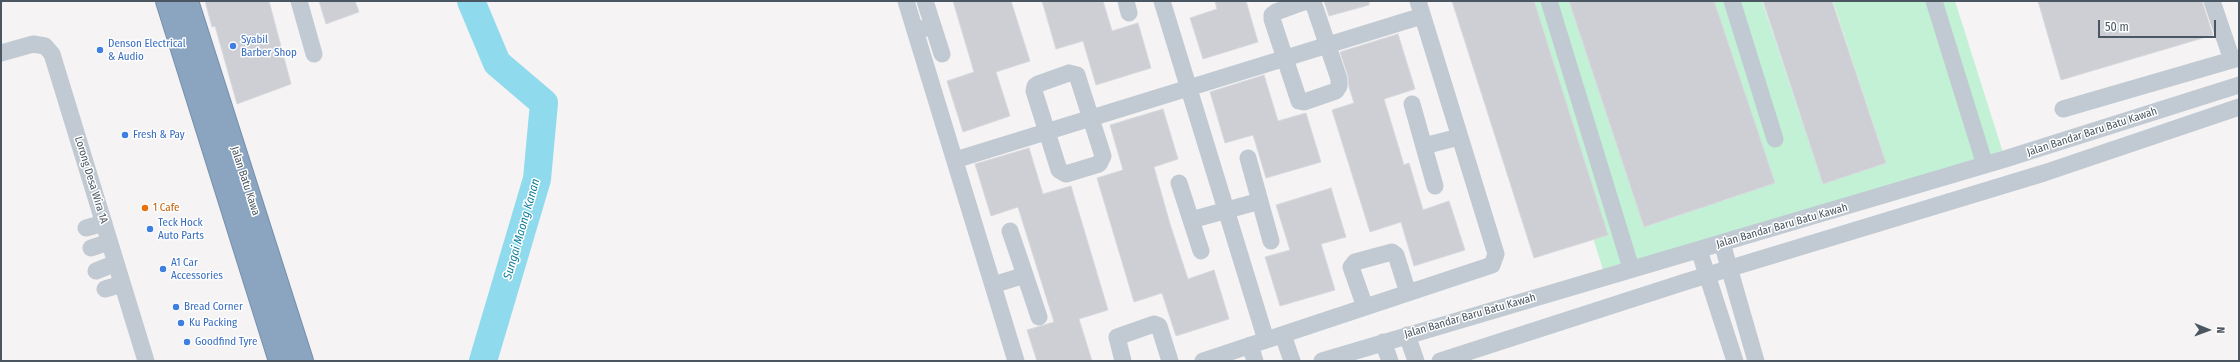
<!DOCTYPE html>
<style>
body{margin:0}
#map{position:relative;width:2240px;height:362px;overflow:hidden;background:#f5f3f3;font-family:"Fira Sans Condensed",sans-serif}
canvas{display:block}
.frame{position:absolute;inset:0;border:2px solid #4a5661;pointer-events:none}
.north{position:absolute;left:2188px;top:310px;width:40px;height:40px;-webkit-text-stroke:3px #fff;paint-order:stroke;rotate:91deg;font-size:11px;font-weight:700;line-height:16px;text-align:center;color:#4a5661}
.north::after{content:'';display:block;margin:auto;width:14px;height:18px;background:#4a5661;clip-path:polygon(50% 0,100% 100%,50% 72%,0 100%)}
.scale{position:absolute;left:2098px;top:20px;width:118px;height:18px;box-sizing:border-box;border:2px solid #4a5661;border-top:0;padding-left:5px;font-size:12px;line-height:14px;white-space:nowrap;color:#4a5661;-webkit-text-stroke:3px #fff;paint-order:stroke}
</style>
<div id="map">
<canvas width="2240" height="362"></canvas>
<div class="frame"></div>
<div class="north">N</div>
<div class="scale">50 m</div>
</div>
<script>
const c = document.querySelector('canvas').getContext('2d');
c.lineJoin = 'round';
function paint(path, color) { c.fillStyle = color; c.fill(path, 'evenodd'); }
const shape = rows => new Path2D(rows.map(r => 'M' + r).join(''));
function trace(path, color, width, dash) { c.strokeStyle = color; c.lineWidth = width; c.lineCap = dash ? 'butt' : 'round'; c.setLineDash(dash || []); c.stroke(path); }
function drawText(font, color, halo, rows, align = 'center') {
  c.font = font + ' "Fira Sans Condensed",sans-serif'; c.lineWidth = 3; c.setLineDash([]); c.textBaseline = 'middle'; c.strokeStyle = halo; c.fillStyle = color; for (const [text, x, y, turn = 0] of rows) {
    c.save(); c.translate(x, y); c.rotate((+turn || 0) * Math.PI / 180); c.textAlign = isNaN(turn) ? turn : align; if (halo) c.strokeText(text, 0, 0); c.fillText(text, 0, 0); c.restore();
  }
}
paint(shape([
 [1519,1,1569,1,1644,227,1701,208,1658,1,1723,201,1771,184,1713,1,1762,1,1823,184,1886,163,1833,1,1955,1,2005,159,1605,276]
]), '#c3f1d5');
trace(shape([
 [471,1,497,63,544,103,537,179,483,361]
]), '#90daee', 28);
const building = shape([
 [205,1,269,1,291,84,237,104,215,26,212,27,205,1],
 [319,1,355,1,359,12,326,24,319,1],
 [953,1,1011,1,1030,61,996,72,1010,116,963,132,947,81,974,72,953,1],
 [1042,1,1103,1,1112,31,1138,23,1151,68,1096,85,1083,41,1056,49,1042,1],
 [1215,1,1246,1,1258,42,1203,59,1190,18,1217,9,1215,1],
 [1324,1,1369,1,1369,5,1329,16,1324,1],
 [1452,1,1534,1,1608,235,1534,258,1452,1],
 [1569,1,1714,1,1775,183,1644,227,1569,1],
 [1763,1,1832,1,1886,163,1823,184,1763,1],
 [2038,1,2202,1,2213,35,2061,80,2038,1],
 [1398,34,1415,89,1384,99,1404,165,1409,163,1423,210,1449,201,1465,250,1414,266,1401,222,1370,232,1332,110,1354,103,1349,87,1348,76,1340,52,1398,34],
 [1264,75,1278,121,1306,113,1321,162,1266,178,1253,135,1225,143,1210,92,1264,75],
 [1163,109,1178,159,1154,167,1170,224,1188,279,1214,270,1229,319,1176,336,1162,293,1134,302,1097,178,1123,170,1110,125,1163,109],
 [1029,148,1043,194,1071,186,1108,310,1079,319,1092,361,1037,361,1027,330,1054,322,1033,255,1018,207,991,216,975,164,1029,148],
 [1331,188,1346,237,1321,244,1335,290,1280,306,1265,257,1290,250,1276,205,1331,188]
]);
paint(building, '#cdcfd5');
trace(building, '#d7d9de', 1);
const highway = shape([
 [167,1,280,361],
 [187,1,302,361]
]);
trace(highway, '#7690ad', 24);
trace(shape([
 [299,1,314,54],
 [906,1,1016,361],
 [925,1,933,26],
 [1126,1,1129,13],
 [1162,1,1266,340],
 [1306,1,1276,12,1272,15,1272,19,1299,101,1304,102,1336,91,1339,86,1339,79,1314,5,1306,1],
 [1549,1,1631,268],
 [1732,1,1775,139],
 [1934,1,1985,165],
 [2212,1,2232,60],
 [915,31,933,26,942,54],
 [1,53,33,44,45,46,52,54,146,361],
 [1069,73,1077,75,1103,156,1099,164,1066,174,1059,170,1034,91,1035,86,1038,84,1069,73],
 [1412,104,1435,186],
 [2063,109,2239,58],
 [1424,146,1459,137],
 [1248,158,1271,241],
 [955,160,1422,16],
 [1179,183,1191,220,1260,201],
 [1191,220,1201,251],
 [86,228,104,223],
 [1010,231,1025,275],
 [1722,243,1756,361],
 [91,248,109,242],
 [1699,250,1735,361],
 [96,271,116,263],
 [993,285,1025,275,1039,317],
 [105,289,122,284],
 [1365,307,1351,267,1355,262,1392,252,1396,255,1408,293],
 [1283,335,1292,361],
 [1407,335,1416,361],
 [1383,342,1390,361],
 [1250,345,1255,361],
 [1123,361,1117,337,1154,324,1159,326,1170,361],
 [1203,361,1492,265,1496,254,1418,1],
 [1322,361,2005,159,2239,85],
 [1440,361,1688,281,2044,173,2239,107]
]), '#c1cad2', 17);
trace(highway, '#8ba5c1', 22);
for (const [x, y, r, color] of [
 [233,46,4,"#3f7fe0"],
 [100,50,4,"#3f7fe0"],
 [125,135,4,"#3f7fe0"],
 [145,208,4,"#e8710a"],
 [150,229,4,"#3f7fe0"],
 [163,269,4,"#3f7fe0"],
 [176,307,4,"#3f7fe0"],
 [181,323,4,"#3f7fe0"],
 [187,342,4,"#3f7fe0"]
]) { const dot = new Path2D(); dot.arc(x, y, r, 0, 2 * Math.PI); c.fillStyle = color; c.fill(dot); trace(dot, '#fff', 1.5); }
drawText('11px', '#366cbe', '#fff', [
 ["Syabil",241,40],
 ["Barber Shop",241,53],
 ["Denson Electrical",108,44],
 ["& Audio",108,57],
 ["Fresh & Pay",133,135],
 ["Teck Hock",158,223],
 ["Auto Parts",158,236],
 ["A1 Car",171,263],
 ["Accessories",171,276],
 ["Bread Corner",184,307],
 ["Ku Packing",189,323],
 ["Goodfind Tyre",195,342]
], 'left');
drawText('11px', '#4a5661', '#fff', [
 ["Jalan Bandar Baru Batu Kawah",2092,132,-18],
 ["Lorong Desa Wira 1A",91,180,73],
 ["Jalan Batu Kawa",245,181,72],
 ["Jalan Bandar Baru Batu Kawah",1782,226,-16],
 ["Jalan Bandar Baru Batu Kawah",1470,316,-16]
]);
drawText('11px', '#c56008', '#fff', [
 ["1 Cafe",153,208]
], 'left');
drawText('italic 12px', '#0c7c9b', '#fff', [
 ["Sungai Maong Kanan",522,229,-74]
]);
</script>
